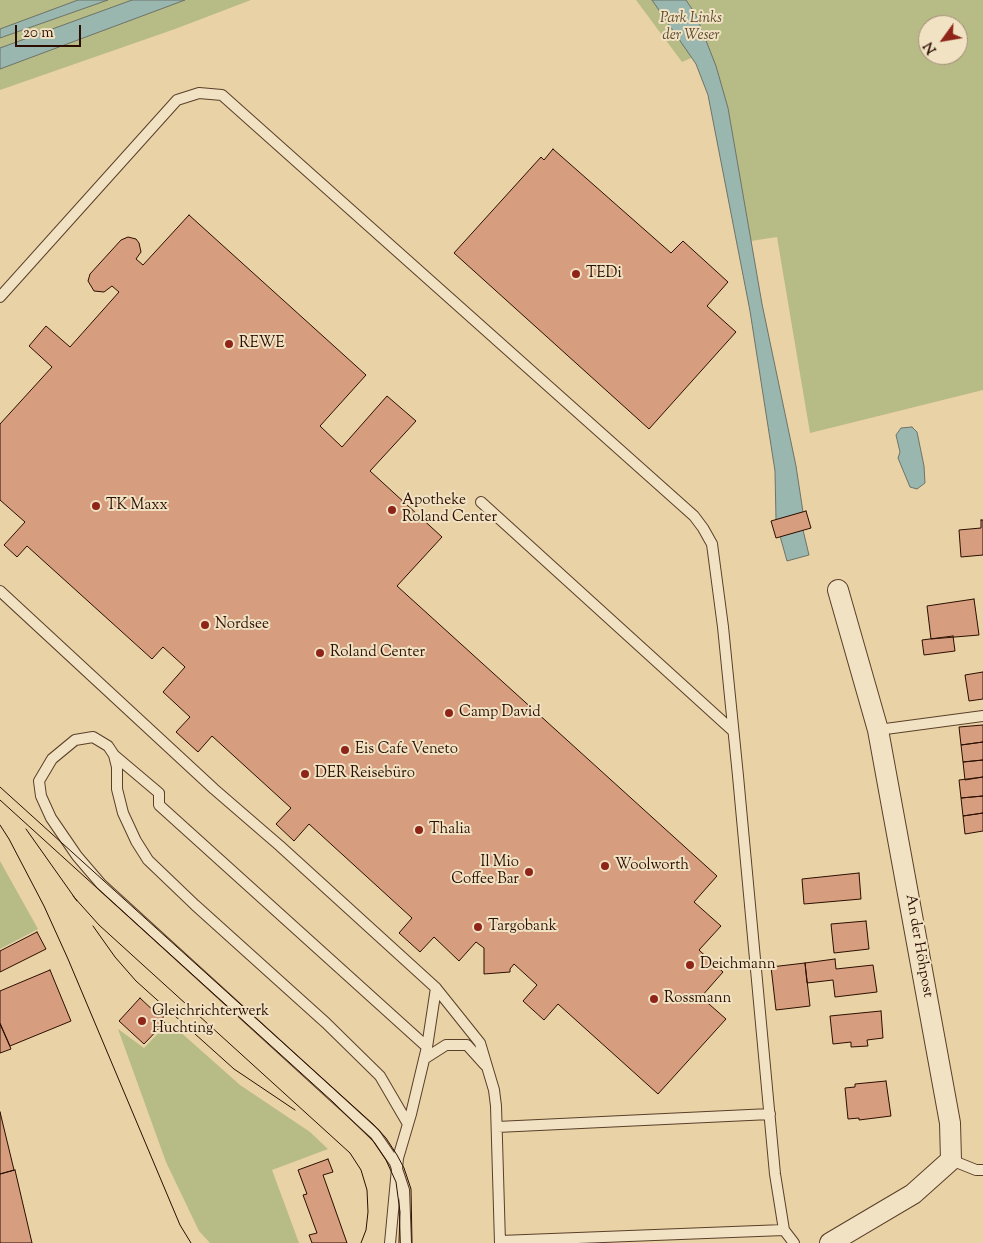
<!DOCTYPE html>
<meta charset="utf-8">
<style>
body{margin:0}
#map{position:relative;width:983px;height:1243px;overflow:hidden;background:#e9d2a5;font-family:"Sorts Mill Goudy",serif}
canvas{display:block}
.north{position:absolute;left:918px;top:15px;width:50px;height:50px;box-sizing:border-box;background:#f1e2c4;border:1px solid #a28d76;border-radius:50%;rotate:238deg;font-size:14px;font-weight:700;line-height:20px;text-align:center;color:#2b0e00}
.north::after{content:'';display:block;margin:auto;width:18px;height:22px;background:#8f2418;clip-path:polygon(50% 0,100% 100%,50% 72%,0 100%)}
.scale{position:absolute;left:15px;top:25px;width:66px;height:22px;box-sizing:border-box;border:2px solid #2b0e00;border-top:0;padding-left:6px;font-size:15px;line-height:18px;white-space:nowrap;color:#2b0e00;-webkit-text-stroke:4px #f1e2c4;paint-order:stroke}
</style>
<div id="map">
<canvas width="983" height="1243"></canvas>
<div class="north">N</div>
<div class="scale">20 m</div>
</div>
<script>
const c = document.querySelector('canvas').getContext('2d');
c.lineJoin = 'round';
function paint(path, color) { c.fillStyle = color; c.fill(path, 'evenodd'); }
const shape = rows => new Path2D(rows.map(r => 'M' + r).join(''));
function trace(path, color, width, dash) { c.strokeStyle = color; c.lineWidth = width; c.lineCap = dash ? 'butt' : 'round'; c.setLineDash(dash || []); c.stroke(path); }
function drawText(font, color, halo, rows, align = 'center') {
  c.font = font + ' "Sorts Mill Goudy",serif'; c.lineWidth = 4; c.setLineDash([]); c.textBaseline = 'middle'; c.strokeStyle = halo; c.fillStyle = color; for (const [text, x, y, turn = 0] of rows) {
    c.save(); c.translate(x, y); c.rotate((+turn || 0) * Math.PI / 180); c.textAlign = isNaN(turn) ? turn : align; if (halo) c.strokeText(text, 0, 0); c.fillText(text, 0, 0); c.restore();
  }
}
paint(shape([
 [0,0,251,0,175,29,0,90],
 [636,0,983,0,983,390,810,433,777,237,751,241,728,108,709,50,682,62],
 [928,25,958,25,958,55,928,55],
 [0,861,38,929,0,949],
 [169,1022,240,1085,310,1132,328,1149,272,1170,299,1243,210,1243,199,1231,166,1162,118,1029,144,1048]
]), '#b7bb86');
const water = shape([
 [78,0,108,0,0,38,0,29,78,0],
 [132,0,185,0,0,69,0,48,132,0],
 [652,0,686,0,696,15,716,66,728,108,762,304,796,466,803,512,776,520,775,471,750,311,708,95,696,64,652,0],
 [912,427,917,432,924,466,925,483,917,489,910,487,898,458,900,452,896,435,901,428,912,427],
 [803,530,809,555,787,561,780,536,803,530]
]);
paint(water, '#99b6af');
trace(water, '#6d7369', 1);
const building = shape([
 [553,149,671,253,683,241,728,282,707,306,736,332,649,429,454,253,541,157,544,160,553,149],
 [189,215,366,375,320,426,342,447,387,396,416,421,370,471,442,537,397,586,717,876,694,902,721,926,699,950,723,972,701,997,726,1019,658,1094,558,1004,544,1020,523,1001,537,985,514,964,510,969,510,972,484,974,484,948,476,942,459,961,434,937,420,952,399,933,412,918,309,824,294,841,276,824,291,808,212,736,198,752,176,732,190,717,163,692,185,667,163,647,152,659,27,546,17,557,4,545,25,522,0,500,0,424,52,367,29,346,46,326,70,347,119,292,112,286,104,292,94,291,88,281,90,274,121,240,128,237,136,239,139,243,141,252,136,259,143,265,189,215],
 [806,511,811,528,776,538,771,521,806,511],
 [981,520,983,520,983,555,961,557,959,530,981,528,981,520],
 [974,599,979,635,931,639,927,606,974,599],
 [953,636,955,651,924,655,922,640,953,636],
 [983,672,983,699,969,701,965,675,983,672],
 [983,725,983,742,961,745,959,727,983,725],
 [983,742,983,760,963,762,961,745,983,742],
 [983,760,983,777,965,780,963,762,983,760],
 [983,777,983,796,961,798,959,780,983,777],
 [983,796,983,813,963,816,961,798,983,796],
 [983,813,983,831,965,834,963,816,983,813],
 [859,873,861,899,804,904,802,879,859,873],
 [866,921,869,949,834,953,831,924,866,921],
 [37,932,46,949,0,972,0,951,37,932],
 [835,959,836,969,873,965,877,992,835,997,833,980,807,983,805,963,835,959],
 [805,963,810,1006,776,1010,771,967,805,963],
 [50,970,71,1021,10,1046,0,1023,0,991,50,970],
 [140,998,157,1014,159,1011,164,1016,162,1019,165,1022,144,1044,119,1021,140,998],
 [881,1011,883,1038,867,1040,868,1046,851,1047,851,1042,833,1044,830,1016,881,1011],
 [0,1024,11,1049,0,1053,0,1024],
 [886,1081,891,1116,859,1120,859,1118,848,1119,845,1088,855,1087,855,1084,886,1081],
 [0,1112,14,1170,0,1174,0,1112],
 [328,1159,333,1172,323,1175,347,1243,312,1243,309,1235,317,1233,303,1195,307,1194,298,1170,328,1159],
 [15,1170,32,1243,0,1243,0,1174,15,1170]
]);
paint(building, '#d69e7e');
trace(building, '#2b0e00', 1);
const lane = shape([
 [0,297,177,100,199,93,222,95,694,516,703,528,712,544,723,627,738,776,775,1174,784,1230,794,1243],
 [481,502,732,730],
 [0,591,214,789,280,846,436,988,480,1043,494,1090,496,1106,500,1243],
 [878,730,983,716],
 [114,755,117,767,117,789,123,813,136,841,148,860,195,905,326,1023,380,1076,408,1124],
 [424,1059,446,1045,467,1045,485,1065],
 [497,1127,770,1114],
 [951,1160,976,1170,983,1170],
 [500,1241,784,1230],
 [390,1243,398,1158,411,1114,427,1047,436,988],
 [406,1243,404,1190,395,1163,375,1134,101,884,77,856,51,818,41,796,39,781,52,759,75,740,93,737,108,746,114,755,159,793,159,805,427,1047]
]);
const street = shape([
 [830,1243,913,1194,951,1160,950,1123,878,730,838,590]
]);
trace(lane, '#5a3f29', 12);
trace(street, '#5a3f29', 22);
trace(lane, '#f1e2c4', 10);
trace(street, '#f1e2c4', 20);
trace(shape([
 [0,787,374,1125,386,1138,397,1155,404,1168,411,1189,412,1243],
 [0,800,333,1102,374,1142,386,1160,396,1182,400,1212,399,1243],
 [0,825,9,839,44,906,68,959,180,1225,191,1243],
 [26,829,77,901],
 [73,896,99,925,350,1153,361,1170,367,1190,368,1212,366,1230,361,1243],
 [93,926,115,957,136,981,234,1069,295,1110]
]), '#2b0e00', 1);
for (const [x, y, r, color] of [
 [576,274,5,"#8f2418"],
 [229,344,5,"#8f2418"],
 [96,506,5,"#8f2418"],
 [392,510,5,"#8f2418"],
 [205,625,5,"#8f2418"],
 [320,653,5,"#8f2418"],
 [449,713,5,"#8f2418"],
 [345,750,5,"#8f2418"],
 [305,774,5,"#8f2418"],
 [419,830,5,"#8f2418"],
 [605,866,5,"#8f2418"],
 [529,872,5,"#8f2418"],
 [478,927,5,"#8f2418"],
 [690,965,5,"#8f2418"],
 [654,999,5,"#8f2418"],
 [142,1021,5,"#8f2418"]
]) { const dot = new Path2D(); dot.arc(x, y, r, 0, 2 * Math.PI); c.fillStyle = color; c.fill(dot); trace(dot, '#f1e2c4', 2); }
drawText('italic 15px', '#5c4b2f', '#f1e2c4', [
 ["Park Links",691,19],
 ["der Weser",691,36]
]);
drawText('15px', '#2b0e00', '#f1e2c4', [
 ["TEDi",586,274],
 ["REWE",239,344],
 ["Apotheke",402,501],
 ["Roland Center",402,518],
 ["TK Maxx",106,506],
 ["Nordsee",215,625],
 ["Roland Center",330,653],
 ["Camp David",459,713],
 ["Eis Cafe Veneto",355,750],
 ["DER Reisebüro",315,774],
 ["Thalia",429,830],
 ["Il Mio",519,863,"right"],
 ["Coffee Bar",519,880,"right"],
 ["Woolworth",615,866],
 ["Targobank",488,927],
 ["Deichmann",700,965],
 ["Rossmann",664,999],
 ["Gleichrichterwerk",152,1012],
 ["Huchting",152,1029]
], 'left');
drawText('15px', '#2b0e00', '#f1e2c4', [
 ["An der Höhpost",918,946,80]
]);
</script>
